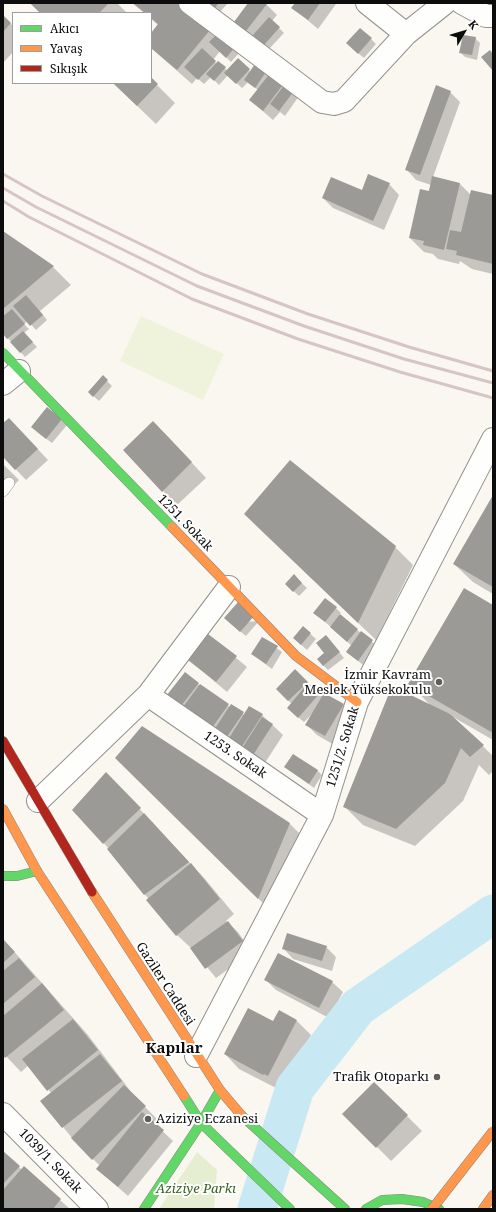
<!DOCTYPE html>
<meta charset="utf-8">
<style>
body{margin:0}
#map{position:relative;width:496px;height:1212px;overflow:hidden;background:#faf7f0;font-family:"Noto Serif",serif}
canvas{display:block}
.frame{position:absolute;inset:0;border:4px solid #0c0c0c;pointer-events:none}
.legend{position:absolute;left:12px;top:12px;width:140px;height:72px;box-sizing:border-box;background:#fff;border:1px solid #9e9e9e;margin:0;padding:5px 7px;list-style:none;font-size:12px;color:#0c0c0c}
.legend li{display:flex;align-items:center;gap:8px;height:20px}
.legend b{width:20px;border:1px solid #9e9e9e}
.north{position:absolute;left:444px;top:12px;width:40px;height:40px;-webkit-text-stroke:3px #fff;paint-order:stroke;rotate:52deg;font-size:11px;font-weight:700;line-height:16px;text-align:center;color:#0c0c0c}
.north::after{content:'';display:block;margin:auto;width:14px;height:18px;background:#0c0c0c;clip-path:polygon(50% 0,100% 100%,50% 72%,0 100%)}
</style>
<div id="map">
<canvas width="496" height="1212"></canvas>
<div class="frame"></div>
<ul class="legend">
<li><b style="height:5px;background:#63d668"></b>Akıcı</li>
<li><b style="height:5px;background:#ff974d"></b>Yavaş</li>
<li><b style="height:5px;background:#b3261e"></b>Sıkışık</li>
</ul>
<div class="north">K</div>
</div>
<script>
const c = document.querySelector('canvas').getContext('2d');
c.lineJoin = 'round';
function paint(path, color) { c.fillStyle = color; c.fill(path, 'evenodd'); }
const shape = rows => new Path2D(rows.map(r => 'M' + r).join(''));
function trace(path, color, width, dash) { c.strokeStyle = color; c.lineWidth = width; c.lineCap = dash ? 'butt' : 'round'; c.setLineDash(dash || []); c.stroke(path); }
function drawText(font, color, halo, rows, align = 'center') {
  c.font = font + ' "Noto Serif",serif'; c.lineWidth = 4; c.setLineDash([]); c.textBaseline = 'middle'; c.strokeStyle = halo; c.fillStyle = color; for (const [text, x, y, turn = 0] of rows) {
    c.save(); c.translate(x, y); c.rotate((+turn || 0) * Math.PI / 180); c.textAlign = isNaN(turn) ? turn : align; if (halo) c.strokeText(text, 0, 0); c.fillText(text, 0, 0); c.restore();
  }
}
paint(shape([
 [197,1152,217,1170,214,1209,159,1209]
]), '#e6eed1');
paint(shape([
 [141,316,224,354,203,400,120,361]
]), '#eff3db');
paint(shape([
 [30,3,117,3,127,13,41,13],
 [132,3,176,3,215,37,240,52,231,62,220,51,213,60,217,64,219,62,228,71,238,60,251,72,257,63,299,96,285,116,280,112,273,120,250,100,258,90,248,82,242,88,228,75,219,85,211,77,204,84,197,78,192,84,151,48,151,35,159,26,151,19,151,13,144,13],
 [207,3,228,3,219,13],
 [249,3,265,3,277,15,272,21,284,33,269,49,258,39,257,41,245,32,235,21],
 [296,3,335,3,336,4,318,29,293,8],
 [3,16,13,26,13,52,3,63],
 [475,38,480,43,477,60,465,57,460,52],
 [371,39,376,44,364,58,352,48],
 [151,79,175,103,156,124,113,83,151,83],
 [450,92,460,102,433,177,460,184,471,195,493,196,493,274,472,269,460,261,459,264,438,259,433,254,424,252,410,238,431,185,416,180,406,169],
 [389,184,399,195,384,230,333,208,323,198,362,192],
 [3,232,53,267,71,285,40,311,47,320,36,330,28,321,24,324,29,329,24,333,37,347,25,357,3,333],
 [103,377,112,386,99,401,89,392],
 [47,408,67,425,52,443,37,432],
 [3,425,19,429,48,460,26,480,3,456],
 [168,437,206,478,177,505,163,491],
 [3,464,19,480,3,497],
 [493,497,493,594,473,582,454,564],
 [263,532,395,547,413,565,376,640],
 [294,576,307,588,299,596,286,584],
 [493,606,493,740,453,717,493,756,493,771,489,775,479,765,463,801,415,846,363,825,345,807,431,706,410,684],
 [336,608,341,613,339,615,377,646,363,665,347,652,352,646,315,613],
 [259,621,246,636,230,623],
 [303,627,316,639,307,650,299,643],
 [209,635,247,667,227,692,189,660],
 [262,638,282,652,272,669,252,654],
 [331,642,344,658,328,670,323,665],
 [295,671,323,697,343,705,353,715,336,746,317,735,307,725,315,711,304,722,293,713,292,704,277,689],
 [198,684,230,707,245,715,262,715,283,735,261,769,175,710],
 [285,767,317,770,322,775,314,788],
 [134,776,290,824,308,842,276,916],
 [120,788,205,879,234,914,226,921,238,932,252,952,216,978,192,949,177,935,109,849,74,810],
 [3,939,88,1035,135,1097,160,1122,156,1125,173,1141,128,1196,97,1169,100,1166,72,1138,42,1101,51,1093,29,1065,21,1072,3,1053],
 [326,947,336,957,332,971,293,959,283,948],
 [265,979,332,982,343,992,329,1018,276,990],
 [297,1021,311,1035,282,1090,278,1089,239,1069,225,1054,273,1022],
 [374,1083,422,1131,391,1161,344,1114],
 [3,1152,22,1170,24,1168,70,1209,3,1209]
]), '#0003');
trace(shape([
 [257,1209,295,1088,358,1007,493,914]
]), '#c8e9f3', 39);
paint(shape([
 [30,3,109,3,99,13,40,13],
 [133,3,178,3,210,30,177,70,151,48,151,33,158,24,151,18,151,13,145,13],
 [206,3,219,3,214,9],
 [248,3,267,4,246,31,234,22],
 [295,3,320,3,308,20,291,8],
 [3,15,11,23,3,32],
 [269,17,280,27,264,45,253,35],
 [360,28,372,38,358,54,346,43],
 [220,31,236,46,226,58,209,42],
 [463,35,476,37,472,55,459,53],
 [202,48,216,61,198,80,184,67],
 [490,50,493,54,493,71,481,57],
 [238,58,250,69,236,84,224,73],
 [218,61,226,67,214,81,206,74],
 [257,61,268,69,255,88,244,80],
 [271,72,285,82,263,111,249,100],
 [151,77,158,84,137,106,113,83,151,83],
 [285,84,294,91,279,111,270,104],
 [436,85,451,91,420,175,405,170],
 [368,174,390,183,373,221,322,198,331,177,362,190],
 [432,176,460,183,444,250,423,245,424,241,409,238,420,189,429,191],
 [471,190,493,195,493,264,456,255,457,251,446,249,450,230,461,232],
 [3,231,54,266,3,309],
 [26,295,43,315,30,326,13,306],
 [12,309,25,324,7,339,3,334,3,316],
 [23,331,33,342,20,353,10,342],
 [103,375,108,380,93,397,88,392],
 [47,407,62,419,46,439,31,427],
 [9,418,38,449,15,470,3,457,3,423],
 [153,421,192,462,162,492,123,450],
 [290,460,396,546,358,623,244,514],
 [493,495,493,587,453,564],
 [294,574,302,583,293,592,285,584],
 [464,588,493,605,493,733,408,684],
 [325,598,337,607,325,622,313,613],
 [239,601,255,615,240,632,224,618],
 [340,614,358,629,347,642,330,627],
 [303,626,311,633,301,645,293,638],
 [361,631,373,640,358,661,346,652],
 [208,634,237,656,216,682,188,660],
 [326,635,340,652,323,666,317,659,324,653,316,643],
 [262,637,278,646,266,664,251,654],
 [295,669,308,682,288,701,276,689],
 [185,672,199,683,177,711,163,700],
 [308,683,320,693,298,718,287,708],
 [200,684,229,704,209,732,180,711],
 [392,686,450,714,484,745,470,757,461,748,445,783,396,829,343,807],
 [324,693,344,704,325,736,305,725],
 [231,704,244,712,224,741,212,733],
 [249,706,263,714,239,751,226,743],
 [262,717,273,724,250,760,239,753],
 [142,726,290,823,258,899,115,758],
 [293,754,318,770,309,784,284,767],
 [106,772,141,808,103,844,72,810],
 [144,813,189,862,144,895,107,849],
 [191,863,220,899,176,936,146,900],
 [228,921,243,941,205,969,190,948],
 [287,933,327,946,322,961,282,949],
 [3,939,15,952,3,963],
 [278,953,333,981,319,1008,264,980],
 [19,958,35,977,3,1004,3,971],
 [42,983,64,1010,5,1058,3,1055,3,1016],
 [248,1008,273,1021,279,1010,297,1020,268,1076,264,1074,263,1075,224,1054],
 [73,1019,98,1050,47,1091,22,1059],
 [100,1054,122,1081,62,1128,40,1101],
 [374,1082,408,1115,376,1148,342,1114],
 [124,1085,146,1106,92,1160,71,1138],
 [142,1112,164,1130,118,1187,96,1169],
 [3,1151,20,1166,3,1184],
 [24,1166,61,1199,53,1209,3,1209,3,1190]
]), '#9c9a96');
const lane = shape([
 [3,491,9,483]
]);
const street = shape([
 [190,3,322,102,334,104,344,101,406,34,445,3],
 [367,3,406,34],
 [462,3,486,16,493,16],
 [3,384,19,371],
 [148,695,322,815],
 [38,801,148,695,229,587],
 [196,1056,322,815,357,702,493,439],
 [3,1114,97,1209]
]);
const fast = shape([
 [3,353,172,527],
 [3,876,17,876,37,871],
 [184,1096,201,1123,290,1209],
 [242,1116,345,1209],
 [144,1209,201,1123,220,1090],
 [366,1209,382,1200,402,1199,423,1202,439,1209]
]);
const slow = shape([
 [172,527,296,656,357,702],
 [3,809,37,871,184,1096],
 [92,892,220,1090,242,1116],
 [483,1209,493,1195]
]);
const jam = shape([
 [3,741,92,892]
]);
trace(lane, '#93928f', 12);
trace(street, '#93928f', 24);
trace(fast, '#8a8885', 10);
trace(slow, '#8a8885', 10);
trace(jam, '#8a8885', 10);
trace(lane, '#fefefd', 11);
trace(street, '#fefefd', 22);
trace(fast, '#63d668', 9);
trace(slow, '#ff974d', 9);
trace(jam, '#b3261e', 9);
trace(shape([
 [3,174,42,196,202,274,308,314,409,347,493,371],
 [3,188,36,207,197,286,304,326,404,359,493,383],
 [3,201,29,217,192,299,298,339,400,372,493,398]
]), '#d6c5c6', 3);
const slowBridge = shape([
 [432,1209,493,1131]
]);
trace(slowBridge, '#807f7c', 10, []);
trace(slowBridge, '#ff974d', 9);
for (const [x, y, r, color] of [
 [439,682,4,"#5f5e5c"],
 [437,1077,4,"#5f5e5c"],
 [148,1119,4,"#5f5e5c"]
]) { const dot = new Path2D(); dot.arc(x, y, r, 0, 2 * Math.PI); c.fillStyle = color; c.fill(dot); trace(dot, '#fff', 1.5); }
drawText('13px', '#0c0c0c', '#fff', [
 ["1251. Sokak",185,523,46],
 ["1251/2. Sokak",343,747,-73],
 ["1253. Sokak",235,755,34],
 ["Gaziler Caddesi",165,984,57],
 ["1039/1. Sokak",50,1161,46]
]);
drawText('13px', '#0c0c0c', '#fff', [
 ["İzmir Kavram",431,675],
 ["Meslek Yüksekokulu",431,690],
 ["Trafik Otoparkı",429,1077],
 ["Aziziye Eczanesi",156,1119,"left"]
], 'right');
drawText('italic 13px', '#35611f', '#fff', [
 ["Aziziye Parkı",196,1189]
]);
drawText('bold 15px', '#0c0c0c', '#fff', [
 ["Kapılar",174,1049]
]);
</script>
